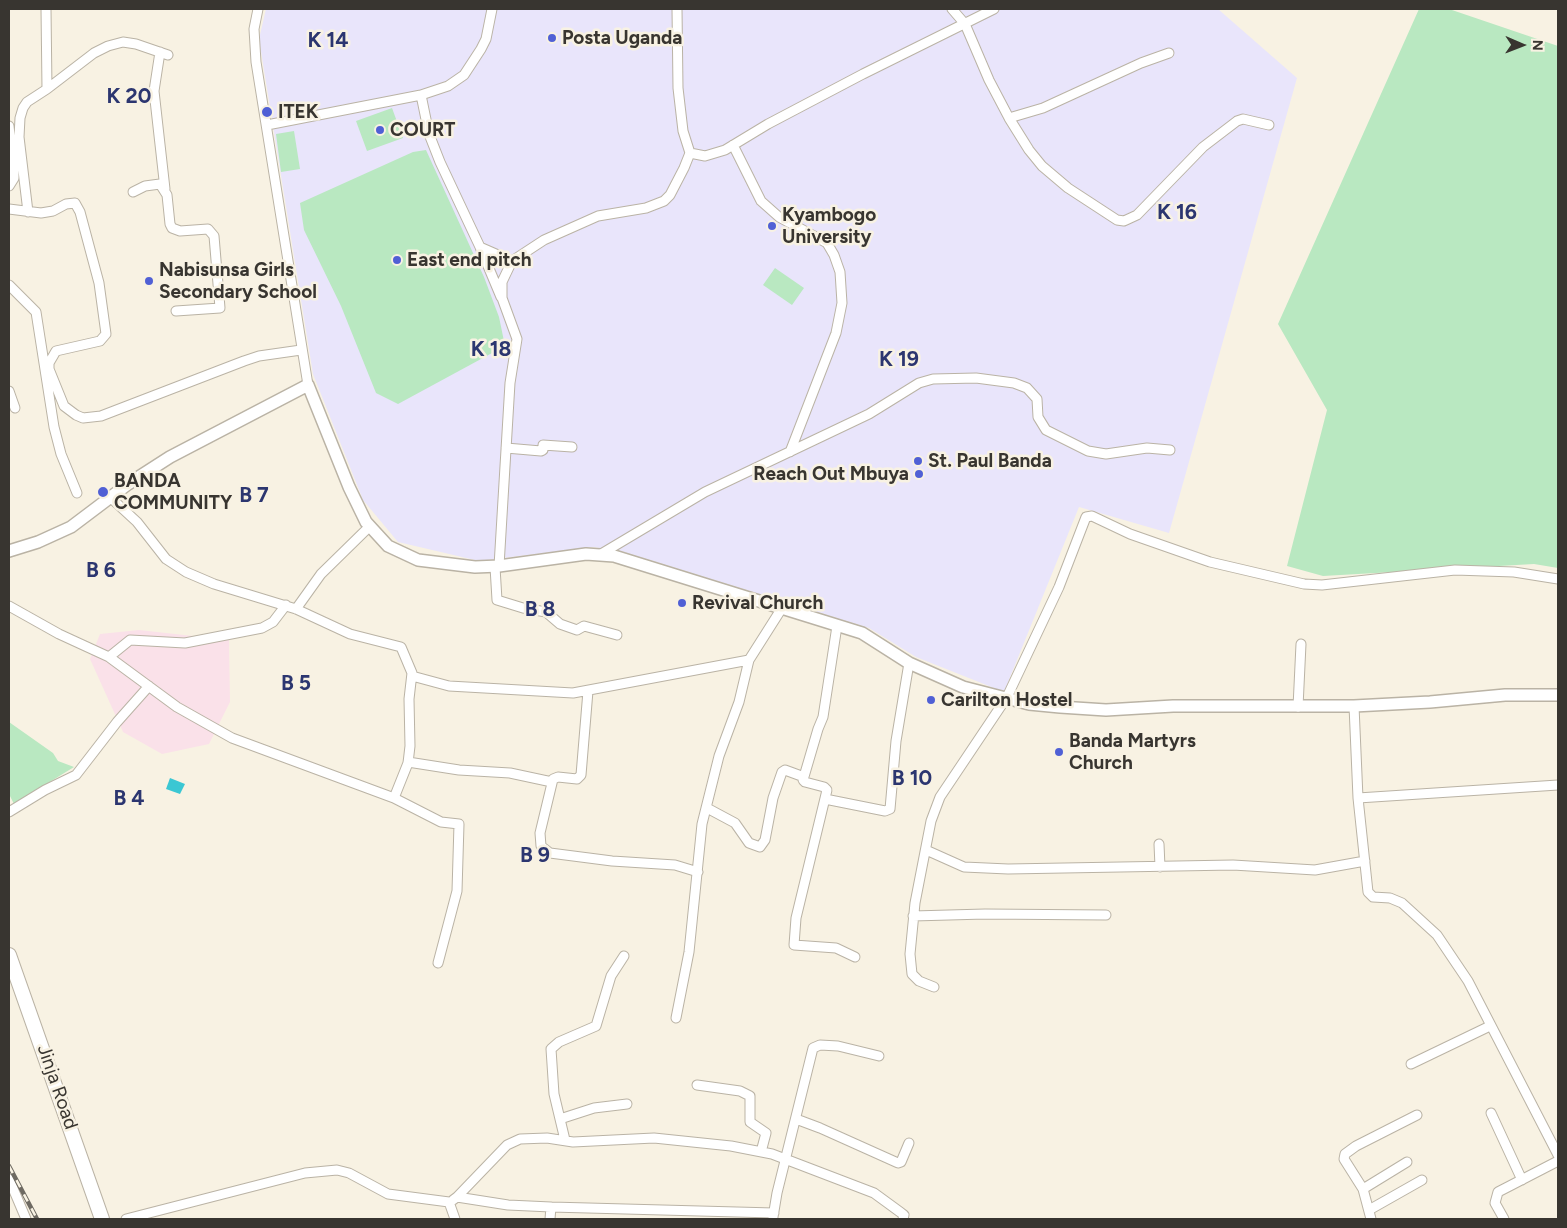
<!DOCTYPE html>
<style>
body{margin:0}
#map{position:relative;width:1567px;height:1228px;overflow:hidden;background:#f8f2e3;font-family:Figtree,sans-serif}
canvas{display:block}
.frame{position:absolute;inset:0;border:10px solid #383530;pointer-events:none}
.north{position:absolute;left:1497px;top:20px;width:50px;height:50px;-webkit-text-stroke:4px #f8f2e3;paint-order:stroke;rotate:91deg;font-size:14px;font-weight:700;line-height:20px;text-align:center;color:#383530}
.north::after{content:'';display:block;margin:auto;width:18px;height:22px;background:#383530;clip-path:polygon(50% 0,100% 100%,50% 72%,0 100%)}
</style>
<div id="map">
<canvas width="1567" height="1228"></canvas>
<div class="frame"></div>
<div class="north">N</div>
</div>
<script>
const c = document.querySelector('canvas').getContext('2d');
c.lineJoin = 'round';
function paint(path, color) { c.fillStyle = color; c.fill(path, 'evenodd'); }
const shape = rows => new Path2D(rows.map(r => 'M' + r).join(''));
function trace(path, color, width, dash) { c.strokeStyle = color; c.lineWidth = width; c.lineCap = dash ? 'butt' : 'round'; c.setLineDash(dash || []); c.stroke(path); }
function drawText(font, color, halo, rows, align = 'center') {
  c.font = font + ' Figtree,sans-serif'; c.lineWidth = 5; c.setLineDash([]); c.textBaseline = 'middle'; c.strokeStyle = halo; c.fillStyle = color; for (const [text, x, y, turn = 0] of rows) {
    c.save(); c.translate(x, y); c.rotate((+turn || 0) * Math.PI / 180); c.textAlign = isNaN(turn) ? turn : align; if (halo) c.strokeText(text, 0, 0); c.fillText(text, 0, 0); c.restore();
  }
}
paint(shape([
 [139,630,229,640,230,702,209,744,162,754,123,732,90,659,100,634]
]), '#fae1e9');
paint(shape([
 [266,9,1218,9,1297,78,1169,533,1079,507,1004,692,916,657,869,628,621,551,593,547,479,561,398,542,363,500,313,374,259,39]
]), '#e9e5fb');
paint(shape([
 [1419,9,1449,9,1558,46,1558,568,1534,564,1323,576,1287,566,1327,410,1278,324],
 [392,108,403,138,367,151,356,121],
 [294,131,300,169,281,172,276,134],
 [426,150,484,277,499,317,505,346,398,404,376,393,341,306,304,230,300,203,413,152],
 [775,268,804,288,792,305,763,285],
 [9,722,53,753,58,761,74,767,14,804,9,794]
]), '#b9e8c1');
paint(shape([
 [170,778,185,784,180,794,166,789]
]), '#3bc7d3');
const minor = shape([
 [258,9,254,29,256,62,308,385],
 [677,9,678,88,683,131,690,153],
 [952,9,965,24,989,80,1009,118,1029,150,1042,166,1068,188,1117,220,1124,221,1137,215,1203,147,1237,121,1243,119,1269,125],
 [160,52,154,91,165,189],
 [47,89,94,53,108,46,123,42,136,44,168,55],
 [421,95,429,134,440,162,480,247,512,261,544,240,598,216,646,208,664,201,670,195,684,168,690,153],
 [1009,118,1043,108,1141,63,1169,53],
 [267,125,421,95,448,86,464,75,481,49,486,39,492,9],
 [9,126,14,170,14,178,9,186],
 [733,145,761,201,779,217,827,243,834,255,840,272,842,303,836,333,790,452],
 [690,153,705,156,725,150,768,124,863,74,994,9],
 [133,192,145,186,160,184,167,195,170,224,172,228,180,231,208,229,214,236,220,308,176,311],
 [9,209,41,213,53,211,66,204,75,203,80,212,99,283,106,334,100,341,56,351,49,363,49,369,64,406,76,415,83,418,101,416,244,361,259,356,301,350],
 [28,212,19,137,20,118,23,108,27,102,47,89,46,9],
 [480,247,501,297],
 [9,285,36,312,54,427,61,454,77,493],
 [9,391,15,408],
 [506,448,541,451,543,450,543,445,572,447],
 [111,498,137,522,166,559,186,572,214,584,296,609,350,634,401,647,412,673,409,699,410,746,408,763,394,798],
 [601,554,705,492,869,414,919,383,933,379,976,378,1014,383,1027,388,1037,399,1038,417,1046,430,1088,451,1106,454,1147,448,1170,450],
 [499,566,510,383,517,339,502,298,502,282,512,261],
 [495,567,497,600,523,608,546,612,560,624,577,630,584,626,617,635],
 [9,606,59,634,109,657,177,707,232,738,394,798,441,822,459,824,457,891,438,963],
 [296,609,321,574,369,527],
 [837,626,823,717,818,729,803,780,805,782,824,787,827,790,796,918,794,945,836,948,855,957],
 [109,657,130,640,185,643,262,628,273,622,286,605],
 [412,676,449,686,573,693,749,660],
 [588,691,581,775,577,779,558,777,553,779,540,833,541,846,550,853,612,861,675,865,698,872],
 [1354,706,1358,798,1368,892,1373,897,1390,898,1402,903,1437,935,1468,981,1558,1155],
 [1298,707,1301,644],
 [408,762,459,770,510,773,552,782],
 [1358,798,1558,785],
 [825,799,885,811,890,809,896,741,909,663],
 [707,808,735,823,749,843,760,847,765,840,773,798,782,772,785,770,804,777],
 [9,812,45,790,76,775,117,722,149,686],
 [1159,844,1160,867],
 [926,850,964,867,1008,869,1233,865,1315,870,1365,861],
 [913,916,985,914,1106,915],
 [934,987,919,981,912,974,910,954,915,903,931,821,940,797,1007,697,1059,587,1086,517,1092,516,1130,534,1210,562,1304,584,1322,585,1455,570,1514,572,1558,579],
 [676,1018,689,952,702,824,719,756,739,702,749,660,782,608],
 [1411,1064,1490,1026],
 [697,1085,740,1091,750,1096,750,1122,766,1133,761,1152],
 [1491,1113,1522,1180],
 [560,1119,594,1108,627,1104],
 [796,1119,820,1128,898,1163,901,1162,909,1143],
 [565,1140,554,1094,551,1049,559,1042,596,1026,611,976,624,956],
 [9,1179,26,1219],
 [1363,1189,1407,1162],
 [457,1197,507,1145,520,1139,547,1138,573,1142,654,1138,731,1146,772,1154,874,1193,900,1212,904,1215,903,1219],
 [453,1200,457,1197,508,1205,551,1207,774,1213],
 [1369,1210,1422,1180],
 [773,1217,777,1193,813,1048,820,1045,838,1046,879,1056],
 [126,1219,305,1173,337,1170,349,1173,388,1194,449,1202,455,1219],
 [550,1219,551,1207],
 [1371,1219,1363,1189,1344,1159,1345,1154,1356,1146,1417,1115],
 [1504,1219,1495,1203,1498,1192,1558,1161]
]);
const tertiary = shape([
 [9,551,38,542,71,527,128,484,170,457,308,385,349,487,366,522,388,546,418,560,475,567,499,566,586,554,614,556,862,633,909,663,963,687,1029,704,1060,707,1106,710,1173,706,1354,706,1430,702,1505,695,1558,695]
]);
const trunk = shape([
 [9,955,102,1219]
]);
trace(minor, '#bab3a5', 11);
trace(tertiary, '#bab3a5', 14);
trace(trunk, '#bab3a5', 16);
trace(minor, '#fff', 9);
trace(tertiary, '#fff', 11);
trace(trunk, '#fff', 14);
const rail = shape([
 [9,1166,37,1219]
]);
trace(rail, '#6e6a62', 4.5);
trace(rail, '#f8f2e3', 2.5, [8]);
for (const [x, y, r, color] of [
 [552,38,5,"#5060d5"],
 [267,112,6,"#5060d5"],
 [380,130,5,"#5060d5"],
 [772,226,5,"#5060d5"],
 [397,260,5,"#5060d5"],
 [149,281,5,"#5060d5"],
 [918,461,5,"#5060d5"],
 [919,474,5,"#5060d5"],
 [103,492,6,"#5060d5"],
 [682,603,5,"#5060d5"],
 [931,700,5,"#5060d5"],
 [1059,752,5,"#5060d5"]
]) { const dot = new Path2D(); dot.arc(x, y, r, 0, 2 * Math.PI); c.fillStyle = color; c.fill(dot); trace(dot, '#f8f2e3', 2); }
drawText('bold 19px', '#383530', '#f8f2e3', [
 ["Posta Uganda",562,38],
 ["ITEK",278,112],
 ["COURT",390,130],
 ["Kyambogo",782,215],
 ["University",782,237],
 ["East end pitch",407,260],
 ["Nabisunsa Girls",159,270],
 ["Secondary School",159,292],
 ["St. Paul Banda",928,461],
 ["Reach Out Mbuya",909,474,"right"],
 ["BANDA",114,481],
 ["COMMUNITY",114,503],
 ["Revival Church",692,603],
 ["Carilton Hostel",941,700],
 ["Banda Martyrs",1069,741],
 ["Church",1069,763]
], 'left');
drawText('19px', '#383530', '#f8f2e3', [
 ["Jinja Road",57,1087,71]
]);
drawText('bold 21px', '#2c3670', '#f8f2e3', [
 ["K 14",328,41],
 ["K 20",129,97],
 ["K 16",1177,213],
 ["K 18",491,350],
 ["K 19",899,360],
 ["B 7",254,496],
 ["B 6",101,571],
 ["B 8",540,610],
 ["B 5",296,684],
 ["B 10",912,779],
 ["B 4",129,799],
 ["B 9",535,856]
]);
</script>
